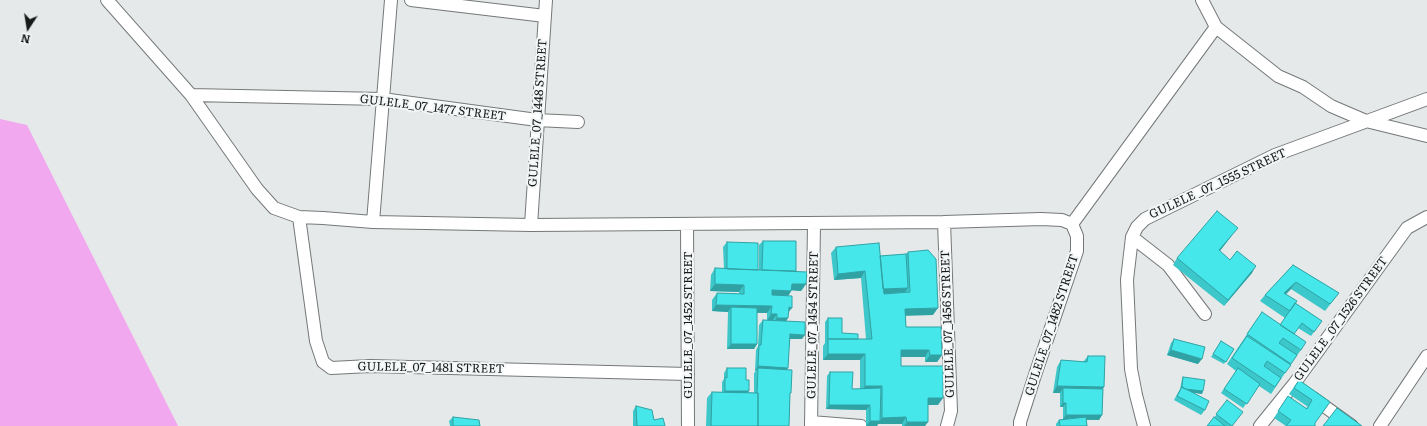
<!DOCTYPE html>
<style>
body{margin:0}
#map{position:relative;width:1427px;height:426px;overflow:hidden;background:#e5e9e9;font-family:Literata,serif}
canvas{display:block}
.north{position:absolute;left:8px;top:8px;width:40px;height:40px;-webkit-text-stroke:3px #f2f6f6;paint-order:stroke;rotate:192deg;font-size:11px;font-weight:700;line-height:16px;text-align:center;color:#181919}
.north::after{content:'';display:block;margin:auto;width:14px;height:18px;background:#181919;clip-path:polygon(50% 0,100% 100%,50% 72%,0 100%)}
</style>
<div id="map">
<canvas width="1427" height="426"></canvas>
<div class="north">N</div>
</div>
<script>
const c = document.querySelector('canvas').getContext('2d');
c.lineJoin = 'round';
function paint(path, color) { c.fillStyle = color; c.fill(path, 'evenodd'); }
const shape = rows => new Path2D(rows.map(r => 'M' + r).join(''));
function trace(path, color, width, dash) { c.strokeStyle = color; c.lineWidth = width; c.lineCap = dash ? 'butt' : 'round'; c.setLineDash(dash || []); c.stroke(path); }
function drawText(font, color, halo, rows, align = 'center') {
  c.font = font + ' Literata,serif'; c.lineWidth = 4; c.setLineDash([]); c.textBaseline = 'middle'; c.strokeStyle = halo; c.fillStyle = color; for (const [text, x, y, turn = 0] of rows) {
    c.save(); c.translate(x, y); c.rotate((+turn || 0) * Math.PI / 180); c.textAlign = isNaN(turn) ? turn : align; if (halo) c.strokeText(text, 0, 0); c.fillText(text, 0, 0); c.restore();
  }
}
paint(shape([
 [0,119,27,125,178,426,0,426]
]), '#f1a8ef');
const street = shape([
 [107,0,191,95,257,189,274,208,299,217,323,218,373,222,531,225,944,222,1041,219,1062,220,1072,224],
 [411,0,545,16],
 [1202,0,1216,27,1278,76,1303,87,1331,106,1366,121,1427,136],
 [191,95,382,99,537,120,578,122],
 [299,217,316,341,323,362,331,368,370,366,688,374],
 [373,222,391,0],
 [944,222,951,411,947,426],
 [687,224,688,426],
 [1072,224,1216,27],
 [531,225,546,0],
 [1132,237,1168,265,1205,314],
 [1313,398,1352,426],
 [811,422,861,426],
 [811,426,814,224],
 [1020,426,1020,422,1035,375,1077,251,1077,236,1072,224],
 [1144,426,1136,395,1131,369,1127,280,1132,237,1137,227,1145,219,1275,155,1427,99],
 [1260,426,1294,384,1407,228,1427,217],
 [1380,426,1427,356]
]);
trace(street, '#757879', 14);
trace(street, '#fff', 12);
paint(shape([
 [1233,234,1220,251,1230,260,1252,273,1224,306,1173,265,1177,258],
 [763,241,796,271,806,284,801,291,792,290,788,296,788,313,786,321,802,339,790,339,787,370,790,395,789,426,706,426,707,398,712,392,722,392,722,382,724,379,724,373,727,368,746,380,747,392,754,393,754,373,756,371,755,371,756,350,758,346,759,325,763,320,767,321,767,313,757,313,757,344,754,349,727,349,728,312,712,311,712,300,717,293,739,294,739,292,710,291,711,275,715,268,724,269,723,247,727,242,758,270,759,270,759,245],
 [836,247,880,256,906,254,908,252,933,315,906,315,906,327,942,355,937,362,925,362,925,357,901,357,901,366,938,405,928,405,925,426,902,426,902,424,878,424,877,426,866,426,866,410,826,409,827,376,830,372,852,389,860,389,860,360,823,360,823,346,825,343,825,322,828,318,842,333,858,339,866,339,861,278,834,280,831,253],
 [1293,265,1339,293,1325,311,1291,289,1286,294,1295,303,1322,321,1311,336,1298,328,1294,334,1301,350,1290,365,1285,373,1271,394,1259,386,1243,408,1221,393,1236,371,1227,364,1262,312,1280,325,1285,318,1260,301,1265,295],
 [1174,339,1198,364,1167,355,1171,343],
 [1221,341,1234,349,1224,364,1211,357],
 [1088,356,1104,387,1103,389,1102,415,1099,420,1086,420,1087,426,1056,426,1056,424,1059,420,1063,419,1063,407,1060,407,1060,393,1053,393,1057,367,1061,360,1083,362],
 [1183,377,1203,391,1202,394,1192,392,1205,410,1201,415,1174,400,1180,389,1182,379],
 [1299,380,1330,402,1315,423,1286,426,1274,418,1288,396,1306,408,1308,407,1289,394],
 [1227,400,1232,426,1207,426,1214,418],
 [636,406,654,420,665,426,633,426,633,411],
 [453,417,480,426,450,426,449,421]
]), '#3cc7ca');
paint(shape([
 [1238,228,1233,234,1215,257,1219,250],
 [1256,266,1252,273,1224,306,1228,300],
 [865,271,861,278,834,280,838,274],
 [1296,282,1291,289,1280,300,1284,293],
 [715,284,744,285,739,292,710,291],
 [792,284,806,284,801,291,787,290],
 [908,288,905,292,879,294,882,289],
 [772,290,791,291,787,298,767,297],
 [716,305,772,306,767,313,731,312,731,307,728,312,712,311],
 [789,307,792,308,787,314],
 [938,308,933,315,901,316,905,309],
 [771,314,777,314,772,321,767,321],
 [777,318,788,318,784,325,772,324],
 [790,334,805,335,802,339,787,339],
 [731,344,757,344,754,349,727,349],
 [901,350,929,350,925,357,896,357],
 [1171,350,1202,359,1198,364,1167,355],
 [828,354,865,354,860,360,823,360],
 [930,355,942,355,937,362,925,362],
 [758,366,788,368,785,373,758,368,756,371,755,371],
 [865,386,882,386,877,393,860,393],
 [1057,386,1104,387,1099,393,1063,388,1060,393,1053,393],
 [1182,388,1203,391,1202,394,1180,391],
 [725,391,749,391,745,395,722,395],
 [928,398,943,398,938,405,923,405],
 [1063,403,1066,403,1063,407,1060,407],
 [829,405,870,405,866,410,826,409],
 [1066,415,1102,415,1099,420,1063,419],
 [906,417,902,424,878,424,877,426,866,426,870,421,880,421,882,418],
 [907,422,928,422,925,426,904,426]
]), '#31a2a4');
const building = shape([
 [1217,211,1238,228,1219,250,1230,260,1237,251,1256,266,1228,300,1177,258,1217,211],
 [763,241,796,241,796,271,762,270,763,241],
 [727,242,758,243,758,270,727,269,727,242],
 [879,243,884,294,910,292,908,252,928,250,936,259,938,308,905,309,906,327,941,327,942,355,930,355,929,350,901,350,901,366,943,366,943,398,928,398,928,422,907,422,906,417,882,418,882,386,865,386,865,354,828,354,828,339,872,339,865,271,838,274,836,247,879,243],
 [906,254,908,288,883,289,880,256,906,254],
 [1293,265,1339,293,1330,304,1296,282,1284,293,1297,301,1290,311,1265,295,1293,265],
 [715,268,807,272,806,284,792,284,791,291,772,290,772,295,792,296,792,308,789,307,788,318,777,318,777,314,771,314,772,306,716,305,717,293,744,294,744,285,715,284,715,268],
 [1295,303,1322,321,1314,332,1302,323,1294,334,1280,325,1295,303],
 [731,307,757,308,757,344,731,344,731,307],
 [1262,312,1306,342,1301,350,1283,338,1279,343,1297,355,1291,364,1247,334,1262,312],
 [828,318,842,318,842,333,858,334,858,339,828,339,828,318],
 [763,320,805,322,805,335,790,334,788,368,758,366,759,345,761,345,763,320],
 [1247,336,1291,365,1285,373,1267,361,1264,366,1281,378,1275,387,1232,358,1247,336],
 [1174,339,1205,347,1202,359,1171,350,1174,339],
 [1221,341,1234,349,1226,362,1213,354,1221,341],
 [1088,356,1105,356,1104,387,1057,386,1061,360,1087,362,1088,356],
 [727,368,746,368,746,380,749,380,749,391,725,391,725,377,727,378,727,368],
 [758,368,792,370,791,393,790,393,789,426,758,426,758,393,757,393,758,368],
 [1238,368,1260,384,1247,404,1224,389,1238,368],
 [830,372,853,372,852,389,881,388,880,421,870,421,870,405,829,405,830,372],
 [1183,377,1205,380,1203,391,1185,389,1182,387,1183,377],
 [1299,380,1330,402,1315,423,1315,426,1286,426,1291,420,1278,411,1288,396,1307,409,1312,400,1294,388,1299,380],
 [1182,387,1209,401,1205,410,1177,396,1182,387],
 [1063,388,1103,389,1102,415,1066,415,1066,403,1063,403,1063,388],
 [712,392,758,393,758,426,711,426,712,392],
 [1227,400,1243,412,1232,426,1216,414,1227,400],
 [636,406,652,410,654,420,663,418,665,426,637,426,636,406],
 [1337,408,1362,426,1323,426,1337,408],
 [453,417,479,420,480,426,453,426,453,417],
 [1086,417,1087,426,1060,426,1059,420,1086,417],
 [1214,417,1225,426,1207,426,1214,417]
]);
paint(building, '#46e7eb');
trace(building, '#31a2a4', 1);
drawText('12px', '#181919', '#f2f6f6', [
 ["GULELE_07_1477 STREET",433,108,7],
 ["GULELE_07_1448 STREET",538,113,-86],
 ["GULELE _07_1555 STREET",1218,184,-25],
 ["GULELE _07_1526 STREET",1341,319,-54],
 ["GULELE_07_1456 STREET",948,324,-92],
 ["GULELE_07_1452 STREET",688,325,-90],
 ["GULELE_07_1454 STREET",813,325,-89],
 ["GULELE_07_1482 STREET",1052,325,-72],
 ["GULELE_07_1481 STREET",431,368,1]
]);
</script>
